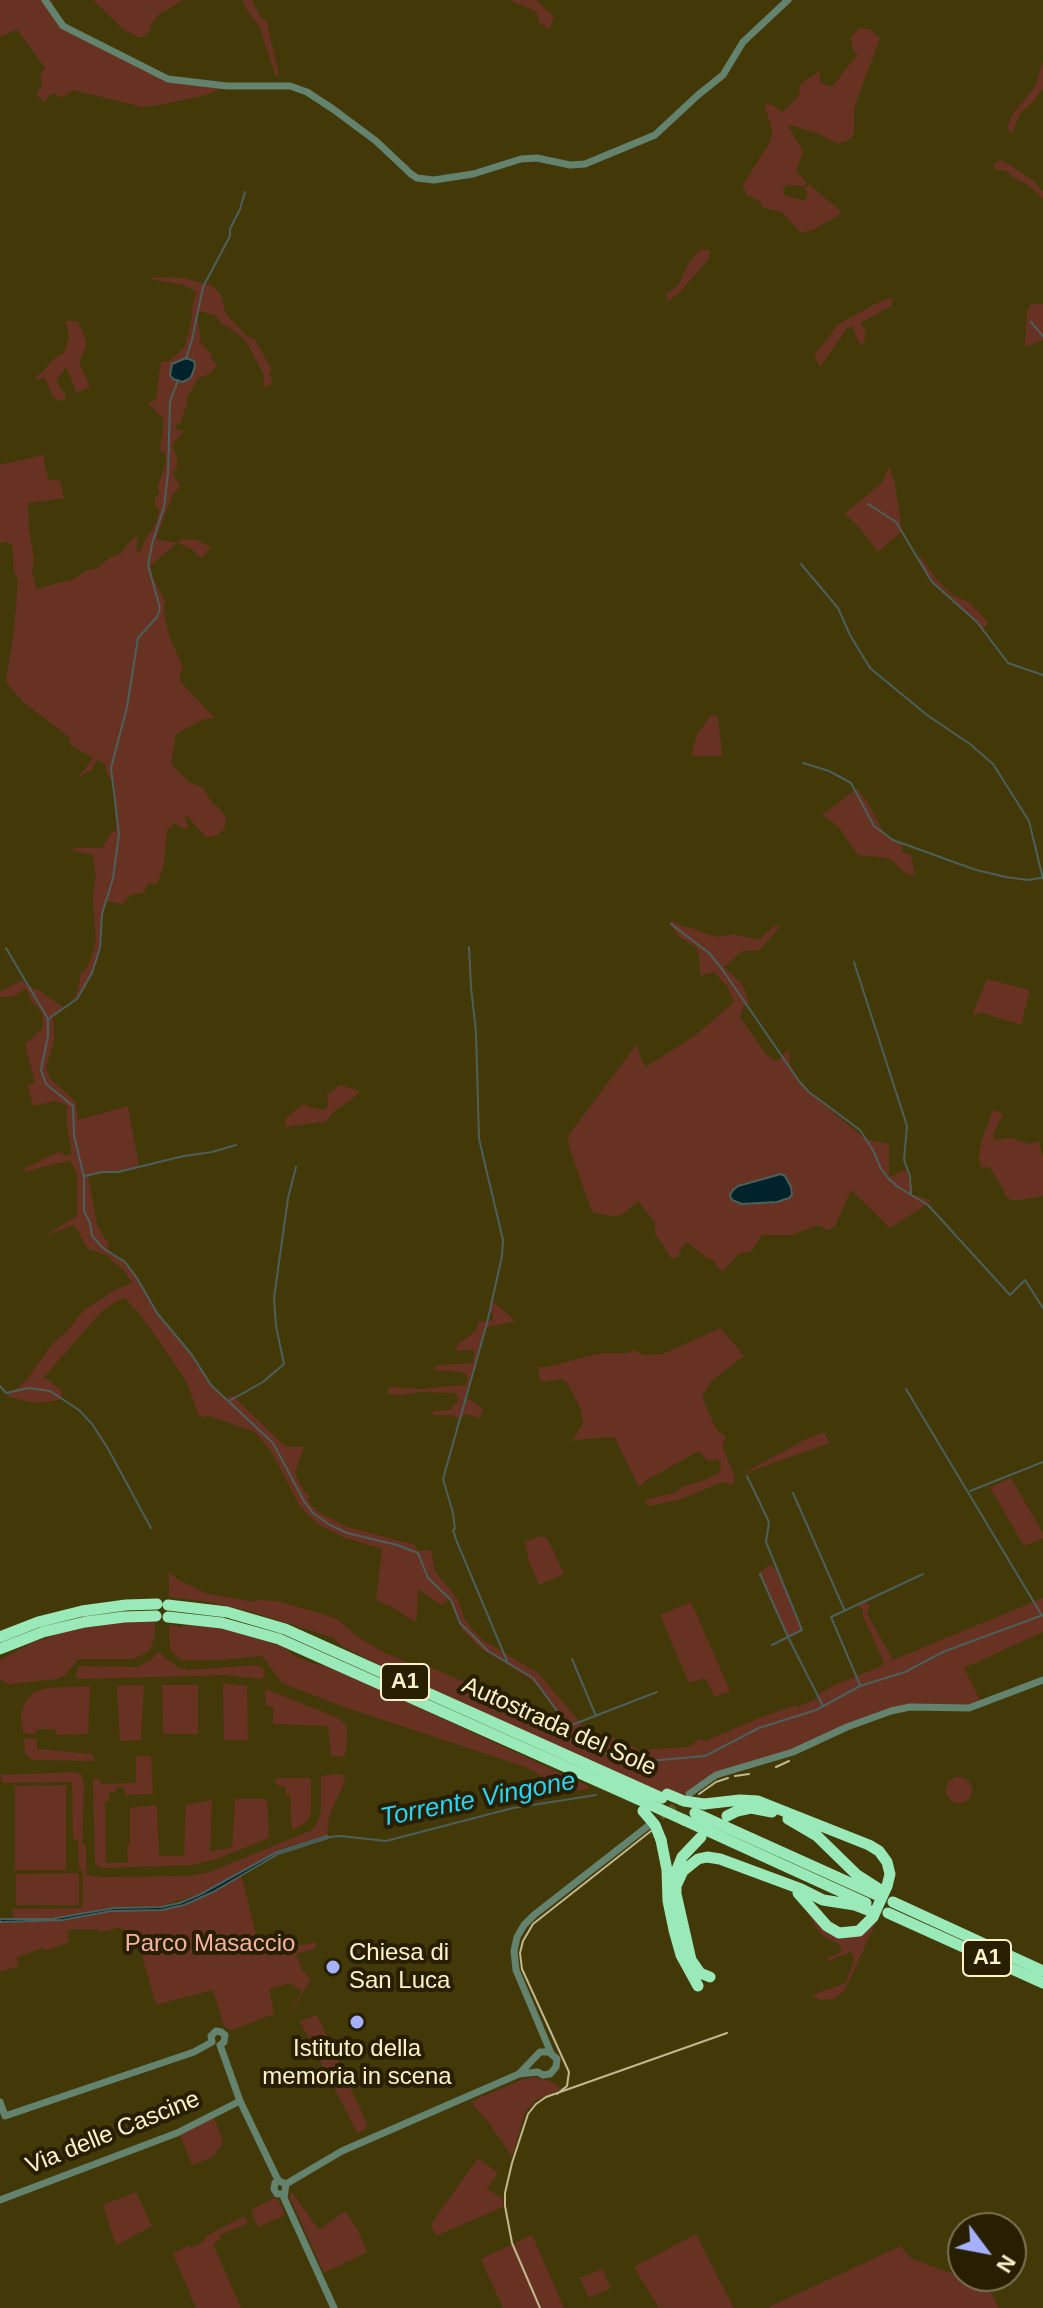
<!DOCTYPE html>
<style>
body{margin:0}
#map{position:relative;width:1043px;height:2308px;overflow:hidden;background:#423808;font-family:Arial,sans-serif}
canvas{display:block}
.north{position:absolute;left:947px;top:2212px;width:80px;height:80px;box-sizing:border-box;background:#271f00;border:2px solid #7c7351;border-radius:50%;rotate:122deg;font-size:22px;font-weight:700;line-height:32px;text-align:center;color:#fcf2ca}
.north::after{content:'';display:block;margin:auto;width:28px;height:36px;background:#a5b1fc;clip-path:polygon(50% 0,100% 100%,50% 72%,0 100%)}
</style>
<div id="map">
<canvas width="1043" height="2308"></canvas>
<div class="north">N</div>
</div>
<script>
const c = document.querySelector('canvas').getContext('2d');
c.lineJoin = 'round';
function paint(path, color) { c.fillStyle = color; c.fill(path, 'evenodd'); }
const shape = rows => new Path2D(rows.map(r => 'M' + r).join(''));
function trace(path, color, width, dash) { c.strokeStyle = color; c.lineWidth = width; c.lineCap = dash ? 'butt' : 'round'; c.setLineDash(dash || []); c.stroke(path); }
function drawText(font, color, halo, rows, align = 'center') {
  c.font = font + ' Arial,sans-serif'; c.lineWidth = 8; c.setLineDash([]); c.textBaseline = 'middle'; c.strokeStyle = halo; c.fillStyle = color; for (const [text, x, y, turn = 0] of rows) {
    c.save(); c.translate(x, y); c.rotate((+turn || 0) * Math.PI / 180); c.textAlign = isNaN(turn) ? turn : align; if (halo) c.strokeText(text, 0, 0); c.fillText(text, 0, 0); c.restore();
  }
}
paint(shape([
 [0,0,52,0,57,19,156,73,227,86,206,95,159,105,142,107,73,90,62,98,54,93,48,96,46,103,36,94,42,85,40,76,45,68,17,29,0,37],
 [93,0,183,0,158,15,150,26,151,30,141,38,124,30],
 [243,0,252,0,261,18,267,22,279,75,276,77,259,25,245,8],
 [510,0,536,0,554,17,549,29,539,23,537,12],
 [860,28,869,29,880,38,854,108,854,134,847,141,838,144,817,133,790,125,788,126,803,152,796,171,807,183,804,186,787,185,783,190,783,195,805,201,808,194,805,189,809,184,839,210,841,214,811,231,800,232,782,212,763,208,760,201,746,195,746,191,742,187,771,140,772,130,764,104,772,105,783,112,799,96,800,85,819,71,821,83,832,87,858,54,853,50,851,41,852,36],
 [1043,61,1043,89,1029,106,1021,112,1012,133,1007,128,1012,115,1035,87],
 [1000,160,1009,164,1034,181,1043,192,1043,198,1028,185,1012,177,1010,173,1003,170,996,170,994,164],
 [701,249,710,250,708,260,679,293,668,301,666,294,678,286,689,262],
 [150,277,184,278,213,286,221,295,226,314,248,337,254,338,272,370,269,373,273,383,263,387,264,375,246,341,229,327,223,325,215,315,197,311,201,344,212,353,211,358,217,366,208,375,199,377,186,399,188,400,181,422,175,427,176,430,184,431,172,445,177,457,177,468,172,473,180,486,173,494,156,539,177,543,182,539,198,540,211,548,201,558,192,549,177,543,151,565,152,576,165,601,164,614,169,636,183,667,179,677,182,684,215,718,204,719,176,734,171,764,190,783,202,787,213,804,220,809,226,817,225,828,216,836,206,837,184,813,188,827,185,829,174,823,167,831,164,865,157,884,148,883,143,893,131,895,122,904,105,901,97,962,85,988,71,1004,78,990,81,972,84,972,91,959,96,941,93,897,96,876,93,855,71,850,75,848,102,848,111,833,116,831,114,785,107,774,105,764,97,760,92,769,78,778,93,758,71,745,69,737,22,701,6,682,15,622,18,579,14,572,12,545,7,542,0,543,0,465,43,455,48,479,60,481,64,498,28,503,29,530,34,559,32,570,36,589,74,579,87,570,96,569,111,557,120,554,131,540,136,537,138,539,136,551,140,552,145,540,153,529,158,517,159,509,155,505,155,498,159,494,158,486,166,462,165,453,160,450,164,419,148,403,156,400,161,362,169,361,185,347,192,319,191,313,196,292,182,284,155,280],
 [893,297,891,306,862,322,861,325,866,331,864,344,859,343,852,326,847,328,820,367,814,354,823,345,837,325,875,304],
 [1031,304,1043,304,1043,340,1025,347,1027,311],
 [66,321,77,321,83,332,87,344,79,362,90,387,77,393,66,367,56,381,65,394,65,400,61,401,53,397,45,378,34,380,56,357,64,353,69,338],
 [889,466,895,484,902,531,878,552,861,529,845,513,882,483],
 [916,557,922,558,938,581,951,594,970,603,988,622,983,630,968,613,936,587],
 [711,715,718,716,722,756,692,756,693,747,698,733],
 [857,789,865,798,886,836,903,844,902,852,911,855,915,876,904,872,889,858,858,855,838,826,822,815],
 [671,920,683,927,691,928,713,936,719,937,733,934,758,940,776,925,780,927,758,951,742,951,724,967,742,984,747,996,749,1004,744,1006,740,1017,765,1053,772,1059,777,1061,789,1049,790,1065,799,1081,809,1092,857,1132,869,1140,889,1144,889,1177,907,1169,911,1194,932,1201,890,1228,851,1190,836,1224,829,1231,818,1225,792,1235,762,1235,751,1252,740,1253,722,1272,713,1260,707,1258,687,1242,681,1248,678,1257,671,1258,655,1233,655,1223,638,1201,623,1214,615,1217,592,1212,569,1147,568,1138,571,1132,637,1044,641,1059,646,1067,696,1035,734,1002,727,986,714,972,700,976,699,954,696,947,678,936,671,924],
 [781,1174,785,1177,792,1195,789,1198,777,1202,768,1177],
 [987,979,1030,990,1021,1025,980,1012,972,1016],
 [21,981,26,982,34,990,37,989,64,1008,53,1016,54,1040,46,1069,51,1080,71,1097,76,1104,78,1120,128,1106,139,1167,88,1176,97,1225,108,1243,109,1252,125,1262,137,1278,157,1313,192,1355,211,1385,225,1399,232,1395,286,1447,304,1447,295,1473,302,1488,310,1497,307,1499,313,1507,318,1512,347,1527,415,1545,418,1551,429,1550,431,1552,435,1571,459,1601,463,1616,472,1629,484,1641,538,1673,584,1727,619,1740,639,1750,687,1747,692,1745,698,1739,706,1741,759,1718,796,1705,798,1707,818,1698,817,1695,835,1685,882,1666,884,1663,863,1616,863,1611,858,1604,865,1601,869,1606,867,1614,893,1660,1043,1598,1043,1632,964,1668,982,1704,910,1707,814,1743,723,1773,689,1794,685,1793,677,1798,461,1707,342,1646,334,1638,249,1611,209,1602,169,1597,169,1572,179,1580,205,1593,252,1602,256,1600,277,1601,316,1612,337,1619,358,1637,381,1651,420,1668,423,1664,479,1688,487,1697,490,1695,495,1702,556,1730,563,1728,562,1720,537,1685,529,1678,480,1648,462,1629,449,1600,441,1605,418,1589,417,1616,415,1622,390,1606,376,1600,382,1549,343,1537,318,1524,308,1515,300,1506,271,1451,255,1432,207,1415,204,1418,198,1414,187,1383,177,1367,142,1317,124,1297,103,1310,44,1377,63,1392,59,1400,35,1403,6,1396,25,1382,53,1343,67,1331,84,1310,117,1289,132,1283,124,1270,112,1261,109,1256,88,1249,74,1225,43,1237,77,1216,77,1174,70,1160,24,1172,26,1168,47,1157,59,1152,66,1156,72,1154,67,1127,67,1105,54,1101,33,1106,28,1086,35,1082,25,1044,43,1028,42,1012,31,1001,28,992,25,989,14,996,0,997,0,992],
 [340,1085,360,1091,351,1100,337,1109,324,1123,319,1122,285,1127,286,1118,305,1103,306,1106,324,1110,326,1108,328,1104,327,1095],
 [993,1110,1003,1114,993,1135,995,1140,1011,1138,1030,1144,1039,1141,1043,1157,1043,1196,1013,1201,1005,1196,1004,1190,991,1169,988,1167,981,1167,979,1159,981,1142],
 [491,1300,516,1321,485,1328,465,1397,483,1408,480,1418,465,1414,460,1419,452,1415,433,1415,432,1411,451,1410,455,1403,460,1400,457,1397,456,1393,419,1392,400,1395,388,1394,388,1388,391,1387,421,1389,462,1385,465,1386,468,1377,463,1372,434,1370,437,1365,473,1363,474,1350,456,1351,457,1345,477,1330,478,1322,492,1321,494,1315,489,1312],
 [720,1328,744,1356,711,1381,702,1397,716,1429,726,1437,722,1446,735,1477,733,1484,722,1482,679,1500,648,1506,645,1500,677,1492,682,1487,705,1480,720,1472,721,1463,716,1459,708,1461,700,1452,697,1452,645,1481,639,1487,614,1437,576,1440,572,1442,583,1423,580,1407,566,1381,562,1379,541,1382,538,1367,547,1367,601,1353,629,1353,633,1350,645,1355,663,1354],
 [824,1432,830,1443,742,1474,806,1439],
 [1011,1478,1043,1533,1043,1538,1024,1546,990,1487],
 [540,1536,547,1538,564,1574,539,1585,529,1562,525,1542],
 [770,1565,778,1572,802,1630,788,1637,760,1574,760,1572],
 [691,1602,730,1691,715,1697,705,1678,689,1683,660,1615],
 [144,1620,155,1622,154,1639,149,1651,134,1659,78,1659,65,1675,57,1679,9,1684,0,1680,0,1660,34,1642,67,1631,107,1623],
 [169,1624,180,1627,189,1625,223,1627,284,1647,293,1655,314,1664,329,1666,590,1787,588,1789,554,1795,543,1777,526,1767,344,1707,282,1683,262,1656,220,1660,181,1660,170,1649],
 [157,1653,162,1654,166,1659,179,1668,188,1670,256,1665,263,1668,265,1675,261,1679,225,1675,79,1679,75,1675,80,1666,138,1667,152,1659],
 [223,1683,247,1686,248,1740,224,1740],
 [144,1685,141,1740,120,1741,117,1686],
 [162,1685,198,1685,198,1734,163,1734],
 [90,1686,88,1734,56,1735,55,1729,37,1729,36,1734,23,1733,21,1715,25,1702,34,1692,47,1688],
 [265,1689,338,1718,347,1727,346,1751,343,1757,331,1756,328,1726,273,1724,274,1707,266,1706],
 [24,1738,37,1739,37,1749,91,1754,94,1756,94,1761,32,1760,25,1754],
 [136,1756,151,1756,153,1794,126,1795,124,1787,116,1787,116,1792,109,1792,109,1801,105,1802,106,1863,128,1863,127,1845,130,1844,130,1808,157,1805,159,1856,184,1856,186,1805,212,1800,210,1851,232,1848,235,1799,267,1799,269,1838,216,1859,192,1865,104,1868,99,1866,95,1863,93,1779,99,1779,100,1784,136,1783],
 [74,1772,81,1775,84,1784,82,1844,86,1846,86,1875,103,1877,190,1876,210,1872,312,1830,317,1823,321,1812,321,1776,342,1774,345,1781,329,1816,327,1835,281,1849,200,1894,161,1906,114,1907,64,1917,13,1919,13,1909,82,1908,83,1871,79,1869,78,1840,73,1839,72,1782,2,1783,1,1775],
 '946 1790a13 13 0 1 1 26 0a13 13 0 1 1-26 0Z',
 [278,1778,309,1778,311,1781,311,1810,309,1819,302,1825,292,1830,290,1795,286,1795,286,1787,279,1786,274,1781],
 [66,1785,66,1870,15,1870,15,1786],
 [79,1873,79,1905,16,1905,16,1874],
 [241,1874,258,1943,302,1945,316,1942,315,1949,296,1954,303,1973,306,1972,306,1977,310,1977,311,1979,292,2010,289,2010,291,2009,302,1991,290,1983,269,1989,274,2014,232,2030,224,2026,213,1990,159,2004,155,2002,137,1937,132,1932,118,1928,99,1932,98,1929,67,1930,69,1942,45,1951,43,1948,17,1957,19,1966,0,1972,0,1923,71,1920,111,1911,170,1909,199,1899],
 [803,1904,820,1923,861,1934,877,1920,849,1981,843,1992,834,1999,820,2000,812,1995,846,1983,854,1959,851,1952,828,1961,827,1958,842,1952,839,1944,826,1938,817,1929],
 [317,2015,368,2126,358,2134,300,2021],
 [533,2077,550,2081,562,2089,536,2100,525,2112,512,2157,487,2120,473,2105,472,2101,521,2080],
 [214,2117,223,2142,213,2157,192,2165,180,2135],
 [478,2158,498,2173,487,2189,503,2199,503,2207,436,2236,431,2224],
 [291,2191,319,2230,345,2211,357,2228,367,2252,324,2273,290,2198],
 [136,2192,152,2226,116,2245,103,2205],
 [274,2198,278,2199,285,2215,258,2227,251,2210],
 [244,2216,248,2223,220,2235,221,2239,213,2244,241,2308,196,2308,173,2254,189,2245,191,2248,206,2240,205,2237],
 [696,2234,717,2276,734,2308,659,2308,634,2267],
 [532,2235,564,2308,503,2308,481,2259],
 [901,2246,910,2258,988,2287,999,2308,767,2308],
 [602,2269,611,2288,589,2298,580,2278]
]), '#683223');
const water = shape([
 [186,358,194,361,195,366,192,375,189,379,182,382,173,379,170,375,172,364,186,358],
 [781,1174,785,1176,791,1187,792,1195,789,1198,777,1202,742,1204,732,1200,730,1195,733,1190,738,1186,781,1174],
 [327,1836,328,1838,278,1854,213,1892,184,1905,161,1910,111,1911,63,1920,0,1922,0,1919,51,1919,114,1908,161,1907,180,1903,201,1894,277,1852,327,1836]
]);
paint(water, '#00222b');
trace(water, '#4c605b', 2);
trace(shape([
 [1031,322,1043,336],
 [186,359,192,340,203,287,230,236,230,229,240,209,245,192],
 [868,504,896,522,932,582,977,622,1008,663,1043,675],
 [801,564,838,608,850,635,870,668,927,715,970,744,993,764,1029,821,1043,879],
 [803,763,829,771,851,783,874,826,893,840,976,870,1006,877,1027,880,1041,878],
 [671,924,709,953,722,969,799,1081,809,1092,860,1130,874,1152,881,1169,888,1178,898,1187,928,1205,1010,1295,1025,1280,1043,1308],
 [469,947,471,987,476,1032,479,1139,503,1240,502,1256,487,1323,443,1479,453,1513,455,1529,453,1530,457,1542,507,1661],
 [6,948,48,1019,48,1036,41,1070,46,1084,73,1106,74,1135,84,1177,84,1211,90,1223,92,1236,103,1248,125,1262,137,1278,157,1313,192,1355,211,1385,273,1443,304,1501,313,1513,330,1525,347,1533,397,1545,418,1553,428,1578,451,1600,460,1623,488,1651,533,1678,560,1715,563,1729,567,1736,574,1742,639,1765,649,1761,705,1756,759,1728,816,1710,860,1686,905,1672,943,1652,1043,1615],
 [854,962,907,1126,904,1160,910,1176,911,1193],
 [48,1019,77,999,92,973,100,948,102,914,113,878,119,834,111,768,127,707,138,638,157,617,160,608,148,565,152,544,164,507,168,473,170,402,178,380],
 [85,1176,102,1172,118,1172,184,1156,212,1152,236,1145],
 [0,1386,6,1393,29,1388,50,1391,79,1410,92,1424,107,1447,151,1528],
 [906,1389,1041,1614],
 [229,1401,263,1382,284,1364,276,1326,274,1298,288,1198,296,1167],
 [747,1476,769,1522,766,1542,802,1630,772,1645],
 [970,1491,1043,1462],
 [793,1493,844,1609],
 [760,1574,788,1637,823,1706],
 [572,1659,596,1716],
 [860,1685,831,1617,923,1574],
 [564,1728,657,1692],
 [328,1837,341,1836,386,1841,513,1808,596,1795]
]), '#4c605b', 2);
trace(shape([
 [661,1817,684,1798]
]), '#5e5425', 7, [7, 3.5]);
trace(shape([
 [45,0,63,26,168,79,227,86,290,86,307,92,333,109,376,141,411,174,417,178,434,180,473,174,521,159,537,158,570,165,585,164,655,135,698,95,723,75,743,42,788,0],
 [689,1794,716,1775,793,1752,847,1727,891,1711,910,1707,969,1708,1043,1680],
 [220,2045,240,2101,277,2178,279,2181,286,2184],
 [551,2053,516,1970,514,1951,517,1937,524,1925,534,1915,648,1826],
 [0,2102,5,2116,194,2052,212,2042,211,2036,216,2031,221,2032,225,2035,224,2042,220,2045],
 [279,2181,275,2183,274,2189,277,2194,283,2194],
 [286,2184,342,2151,519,2074,540,2052,549,2052,557,2059,556,2067,550,2074,543,2075,538,2072,519,2074],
 [286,2184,284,2198,334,2308],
 [0,2200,177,2133,240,2101]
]), '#63836f', 7);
trace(shape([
 [168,1605,227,1612,285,1629,662,1798],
 [168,1617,222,1623,279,1639,651,1805],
 [0,1637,38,1622,82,1611,126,1605,157,1604],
 [0,1649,43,1632,85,1622,124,1617,156,1616],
 [704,1804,740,1800,758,1801,869,1845,879,1851,887,1862,890,1874,887,1886],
 [695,1813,879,1896],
 [727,1816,737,1811,751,1808,772,1812],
 [788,1819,817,1836,857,1875,882,1891],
 [684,1820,866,1903],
 [661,1840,667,1870,668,1901,674,1930,681,1955,698,1986],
 [673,1879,682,1857,701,1837],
 [798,1893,827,1926,839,1933,859,1931,873,1917],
 [893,1902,1043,1971],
 [888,1913,1043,1983],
 [710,1977,700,1973,691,1960,676,1894,676,1886,683,1871,698,1859,707,1857,720,1859,801,1889,823,1900,855,1905,873,1912]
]), '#99eab8', 11);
trace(shape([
 [776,1767,789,1761],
 [735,1776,749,1774],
 [699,1794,716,1782,728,1778],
 [557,2094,567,2086,569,2072,522,1969,520,1953,523,1941,533,1924,651,1831],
 [540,2308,512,2243,505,2206,505,2193,512,2163,528,2114,536,2104,546,2097,727,2033]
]), '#c2b88e', 2);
trace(shape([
 [667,1794,684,1801,704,1804],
 [651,1805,684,1820],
 [643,1811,655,1825,661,1840],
 [873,1917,887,1886]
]), '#99eab8', 11);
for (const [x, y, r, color] of [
 [333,1967,8,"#a5b1fc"],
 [357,2022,8,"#a5b1fc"]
]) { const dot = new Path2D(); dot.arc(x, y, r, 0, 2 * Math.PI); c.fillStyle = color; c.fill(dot); trace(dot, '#271f00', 3); }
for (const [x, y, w] of [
 [405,1682,48],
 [987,1958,48]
]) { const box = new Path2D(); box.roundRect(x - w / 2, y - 18, w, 36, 6); c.fillStyle = '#271f00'; c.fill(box); trace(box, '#fcf2ca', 2); }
drawText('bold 22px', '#fcf2ca', null, [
 ["A1",405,1682],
 ["A1",987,1958]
]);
drawText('24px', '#fcf2ca', '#271f00', [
 ["Autostrada del Sole",559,1727,24],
 ["Via delle Cascine",113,2133,-22]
]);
drawText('24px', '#f4b29f', '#271f00', [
 ["Parco Masaccio",210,1944]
]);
drawText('24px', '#fcf2ca', '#271f00', [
 ["Chiesa di",349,1953],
 ["San Luca",349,1981],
 ["Istituto della",357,2049,"center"],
 ["memoria in scena",357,2077,"center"]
], 'left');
drawText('italic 26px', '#28d3f7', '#271f00', [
 ["Torrente Vingone",478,1800,-11]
]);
</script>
